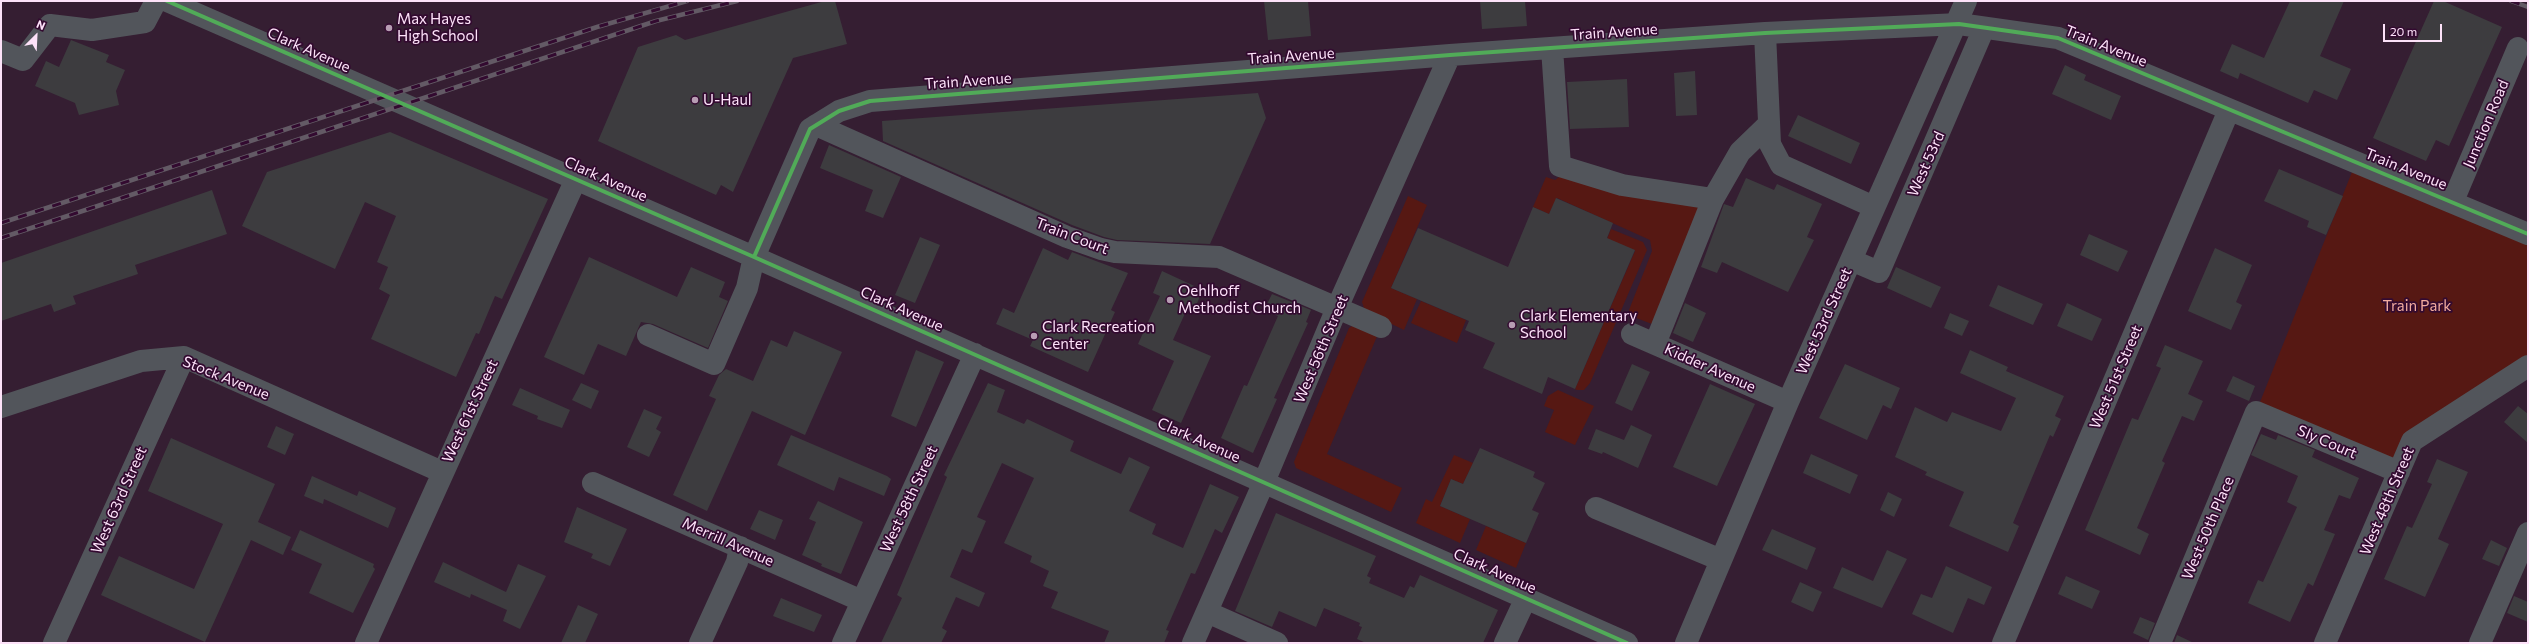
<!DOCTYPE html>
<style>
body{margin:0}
#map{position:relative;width:2529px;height:644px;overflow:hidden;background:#351e32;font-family:Commissioner,sans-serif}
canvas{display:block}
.frame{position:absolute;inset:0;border:2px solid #fde2f9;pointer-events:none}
.north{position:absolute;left:16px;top:16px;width:40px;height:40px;-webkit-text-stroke:3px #330a30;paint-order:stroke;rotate:24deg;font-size:11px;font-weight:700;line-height:16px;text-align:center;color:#fde2f9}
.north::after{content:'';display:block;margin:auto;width:14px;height:18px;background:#fde2f9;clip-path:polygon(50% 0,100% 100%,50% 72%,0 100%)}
.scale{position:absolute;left:2383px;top:24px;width:59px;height:18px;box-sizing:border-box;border:2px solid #fde2f9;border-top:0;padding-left:5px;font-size:12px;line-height:14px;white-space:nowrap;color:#fde2f9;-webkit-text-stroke:3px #330a30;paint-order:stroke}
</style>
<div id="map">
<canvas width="2529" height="644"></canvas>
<div class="frame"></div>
<div class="north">N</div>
<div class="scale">20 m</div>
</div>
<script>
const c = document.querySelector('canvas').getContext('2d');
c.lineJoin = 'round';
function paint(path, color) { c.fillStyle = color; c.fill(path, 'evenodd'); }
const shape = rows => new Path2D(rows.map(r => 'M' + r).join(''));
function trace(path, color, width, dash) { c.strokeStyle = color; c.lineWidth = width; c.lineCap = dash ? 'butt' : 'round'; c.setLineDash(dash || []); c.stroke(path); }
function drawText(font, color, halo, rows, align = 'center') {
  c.font = font + ' Commissioner,sans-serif'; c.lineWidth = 3.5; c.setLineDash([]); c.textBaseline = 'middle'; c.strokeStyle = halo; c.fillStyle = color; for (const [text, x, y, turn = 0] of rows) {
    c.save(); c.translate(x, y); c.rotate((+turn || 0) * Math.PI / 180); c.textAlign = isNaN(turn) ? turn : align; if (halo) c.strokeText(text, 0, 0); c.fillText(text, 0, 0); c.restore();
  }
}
paint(shape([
 [2356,162,2528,234,2528,366,2412,441,2399,472,2256,412],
 [1575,174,1700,208,1652,324,1631,316,1629,310,1652,251,1650,240,1557,198,1549,214,1533,207,1546,177,1555,180,1559,177],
 [1408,196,1427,205,1391,288,1417,299,1404,330,1365,311,1362,302],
 [1611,229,1643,242,1647,250,1590,383,1584,390,1577,390,1575,389,1635,251,1607,239],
 [1421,301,1466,320,1457,343,1411,323],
 [1355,324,1378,334,1327,454,1402,488,1391,512,1296,468,1294,462,1349,328],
 [1558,390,1594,406,1575,445,1545,432,1554,410,1544,406,1548,396],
 [1454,455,1473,463,1463,484,1451,479,1440,506,1470,519,1460,543,1416,523,1426,499,1432,502],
 [1486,526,1526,543,1516,568,1476,550]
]), '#561813');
paint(shape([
 [825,1,835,1,847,44,793,58,733,192,721,185,716,195,598,141,638,47,676,35,685,40],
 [1264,1,1308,1,1311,36,1268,40],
 [1480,1,1525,1,1527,26,1482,29],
 [2290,1,2344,1,2320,56,2351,69,2337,100,2314,90,2308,103,2240,73,2238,79,2220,71,2232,44,2264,58],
 [2434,1,2443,1,2502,27,2449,146,2436,140,2426,161,2373,138],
 [71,40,109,55,106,62,125,70,116,91,119,105,79,115,75,103,35,86,46,61,59,67],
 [2065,65,2086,75,2084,80,2121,96,2111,120,2052,94],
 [1695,71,1697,115,1676,116,1674,73],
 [1627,79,1629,127,1570,129,1567,82],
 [1258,93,1266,118,1210,244,1117,240,1104,237,1072,225,883,141,882,121],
 [1798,115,1860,143,1851,164,1788,136],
 [390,132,548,199,502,299,495,296,479,334,476,333,456,377,371,339,390,295,379,289,388,267,377,262,396,216,365,202,335,269,242,226,267,172],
 [829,145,901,177,883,218,865,211,873,190,820,168],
 [2279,169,2343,196,2326,235,2307,227,2309,221,2264,201],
 [1746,178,1774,190,1777,184,1822,204,1807,237,1814,240,1788,292,1722,262,1717,273,1701,267,1724,204,1733,207],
 [212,190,227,234,135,265,138,274,73,296,76,304,54,312,51,304,1,321,1,263],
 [1556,198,1613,223,1607,238,1635,250,1575,389,1548,377,1542,394,1483,368,1495,343,1465,330,1469,321,1391,288,1418,228,1508,267,1533,207,1549,214],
 [2089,234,2128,251,2118,272,2080,255],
 [920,237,940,245,915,303,895,295],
 [1043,248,1068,260,1072,252,1128,273,1111,310,1115,312,1088,372,1030,346,1033,340,996,324,1003,308,1014,313],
 [2215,248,2252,265,2236,302,2242,305,2231,330,2188,311],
 [589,257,677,297,691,267,725,282,719,297,728,301,708,348,653,324,641,322,626,356,598,344,584,375,544,357],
 [1896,267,1941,287,1931,308,1887,288],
 [1162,271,1203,290,1193,312,1187,309,1173,340,1211,356,1181,423,1152,410,1174,361,1138,344,1160,296,1153,293],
 [1998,285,2043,304,2033,325,1989,306],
 [1272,294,1311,310,1306,322,1308,323,1274,398,1277,399,1253,453,1221,438,1244,385,1247,386,1278,316,1271,313,1273,309,1266,306],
 [1685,303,1706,313,1693,342,1673,333],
 [2067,303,2102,319,2092,341,2057,326],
 [1950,313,1969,321,1962,336,1944,328],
 [794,331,842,352,805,435,752,411,707,511,673,495,716,399,709,396,719,375,726,369,753,381,771,340,787,347],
 [2165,345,2203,361,2188,394,2203,401,2194,421,2182,416,2162,461,2165,463,2137,528,2149,534,2140,555,2085,530,2132,418,2138,420,2161,368,2156,366],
 [916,350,944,362,916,427,891,416],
 [1970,350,2008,367,2006,371,2064,396,2055,416,2061,419,2053,437,2050,435,2013,523,2019,526,2008,552,1949,526,1964,492,1925,475,1927,472,1895,457,1915,407,1947,422,1952,412,2001,431,2016,398,1960,373],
 [1632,364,1650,372,1632,411,1615,403],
 [1845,364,1900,388,1891,409,1883,405,1867,440,1819,418],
 [2233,376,2255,386,2249,401,2226,391],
 [581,383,599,391,591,409,572,400],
 [988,383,1005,390,997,412,1024,424,1027,419,1074,441,1070,451,1121,474,1129,457,1150,467,1129,511,1156,524,1152,534,1183,548,1210,484,1239,497,1222,533,1215,529,1195,574,1191,573,1166,630,1169,631,1164,643,1104,643,1109,631,1051,608,1058,592,1043,586,1049,571,1030,562,1032,556,1004,543,1034,478,1002,463,977,517,986,521,972,553,962,549,950,577,985,593,979,607,956,597,942,628,947,631,941,643,881,643,902,598,897,595,947,477,944,475],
 [1710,384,1755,404,1717,486,1673,467],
 [520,388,570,410,562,428,537,419,538,416,512,405],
 [2518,406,2528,414,2528,443,2504,422],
 [644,409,662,417,656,429,661,432,649,457,627,447],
 [1631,425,1652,435,1638,468,1603,452,1602,454,1588,449,1596,429,1624,440],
 [276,426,294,434,285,455,267,447],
 [2261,434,2276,440,2278,435,2315,450,2312,457,2359,478,2350,499,2339,495,2324,530,2335,534,2313,586,2308,583,2290,622,2248,603,2258,580,2263,582,2297,507,2287,502,2298,476,2251,455],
 [791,435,887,476,891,479,884,496,839,477,834,491,777,465],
 [171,438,275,484,258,522,291,537,283,555,251,540,205,642,101,595,119,556,194,589,223,524,148,491],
 [1480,448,1535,472,1533,477,1545,483,1532,510,1539,513,1526,543,1440,506,1451,479,1463,484],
 [1811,454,1858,475,1850,494,1803,473],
 [2437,459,2468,472,2438,539,2449,544,2425,597,2384,579,2407,526,2412,528,2432,484,2427,482],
 [312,476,357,496,359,491,396,508,388,528,324,499,323,504,304,496],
 [1888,492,1902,499,1894,517,1880,510],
 [818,501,863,522,841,574,821,566,822,564,802,555,816,522,809,519],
 [577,507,627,529,610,566,591,558,593,554,564,542],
 [759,510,783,520,775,540,750,529],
 [1276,513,1376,556,1367,576,1371,578,1369,583,1404,598,1410,586,1414,588,1420,575,1498,610,1483,643,1366,643,1357,639,1362,627,1359,626,1360,623,1324,608,1316,627,1279,611,1272,627,1235,611],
 [1772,529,1816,548,1807,570,1762,550],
 [300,530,374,564,373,567,375,569,353,613,309,593,322,564,291,550],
 [2491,540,2507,548,2499,566,2482,559],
 [1887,550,1907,559,1882,608,1833,588,1842,567,1873,581],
 [443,562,506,592,518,564,546,576,520,629,503,621,507,610,471,594,470,598,434,582],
 [1946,566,1992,587,1984,605,1968,598,1953,633,1912,614,1921,594,1932,598],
 [2066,576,2100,591,2092,609,2058,594],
 [1800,582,1822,592,1813,612,1791,602],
 [2514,596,2528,602,2528,622,2507,613],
 [781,598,822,615,814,632,773,616],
 [578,605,598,614,585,643,561,643],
 [2140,617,2155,623,2148,640,2133,633],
 [2177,635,2194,643,2174,643]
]), '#3d3c3f');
trace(shape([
 [167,1,754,257,1627,643],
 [1765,33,1770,144,1781,165,1874,207],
 [1552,48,1560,166,1622,185,1713,199],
 [1,51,23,60,50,25,92,30,145,22,156,1],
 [816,125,1067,237,1101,249,1115,252,1219,257,1381,327],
 [2453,201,2518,48],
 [1851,260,1879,272,1984,28],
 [1632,334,1788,402],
 [648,335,714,364,747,288,754,257,810,129,839,111,870,101,1450,55,1765,33,1959,24,2058,38,2528,234],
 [1655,344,1713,199,1740,152,1769,124],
 [1,407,141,361,184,357,442,472],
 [593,483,862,601],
 [1596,508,1721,560],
 [1207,612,1277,643],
 [54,643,184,357],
 [366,643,576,179],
 [700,643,737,562,740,547],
 [843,643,975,354],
 [1193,643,1264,482,1337,308,1450,55],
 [1505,643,1526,598],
 [1686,643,1788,402,1966,1],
 [2003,643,2229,110],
 [2160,643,2256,412,2399,472],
 [2325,643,2412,441,2528,366],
 [2480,643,2528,533]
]), '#52555b', 22);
const rail = shape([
 [2511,1,2528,7],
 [1,223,597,27,687,1],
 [1,238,656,21,737,1]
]);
trace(rail, '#635a65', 4.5);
trace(rail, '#330a30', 3, [9]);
trace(shape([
 [167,1,754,257,1627,643],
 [754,257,810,129,839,111,870,101,1450,55,1765,33,1959,24,2058,38,2528,234]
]), '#51ab58', 4);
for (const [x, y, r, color] of [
 [389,28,4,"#b79db3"],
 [695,100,4,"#b79db3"],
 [1170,300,4,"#b79db3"],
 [1512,325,4,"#b79db3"],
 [1034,336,4,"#b79db3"]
]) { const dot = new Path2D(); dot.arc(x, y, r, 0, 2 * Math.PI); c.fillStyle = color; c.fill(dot); trace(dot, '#330a30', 1.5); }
drawText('15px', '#fde2f9', '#330a30', [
 ["Max Hayes",397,19],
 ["High School",397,36],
 ["U-Haul",703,100],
 ["Oehlhoff",1178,291],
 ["Methodist Church",1178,308],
 ["Clark Elementary",1520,316],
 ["School",1520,333],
 ["Clark Recreation",1042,327],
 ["Center",1042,344]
], 'left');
drawText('15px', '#fde2f9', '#330a30', [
 ["Train Avenue",1614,32,-4],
 ["Train Avenue",2106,46,22],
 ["Clark Avenue",309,50,24],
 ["Train Avenue",1291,56,-4],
 ["Train Avenue",968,81,-4],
 ["Junction Road",2486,124,-67],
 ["West 53rd",1926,164,-66],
 ["Train Avenue",2406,169,22],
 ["Clark Avenue",606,179,24],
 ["Train Court",1072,236,21],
 ["Clark Avenue",902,309,24],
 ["West 53rd Street",1824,321,-66],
 ["West 56th Street",1321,349,-67],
 ["Kidder Avenue",1710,368,24],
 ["West 51st Street",2116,377,-67],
 ["Stock Avenue",226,378,22],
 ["West 61st Street",470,411,-65],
 ["Clark Avenue",1199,440,24],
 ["Sly Court",2327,442,23],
 ["West 58th Street",909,499,-65],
 ["West 63rd Street",119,500,-66],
 ["West 48th Street",2387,501,-67],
 ["West 50th Place",2208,528,-67],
 ["Merrill Avenue",728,542,24],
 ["Clark Avenue",1495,571,24]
]);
drawText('15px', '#f3ac9f', '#330a30', [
 ["Train Park",2417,306]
]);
</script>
